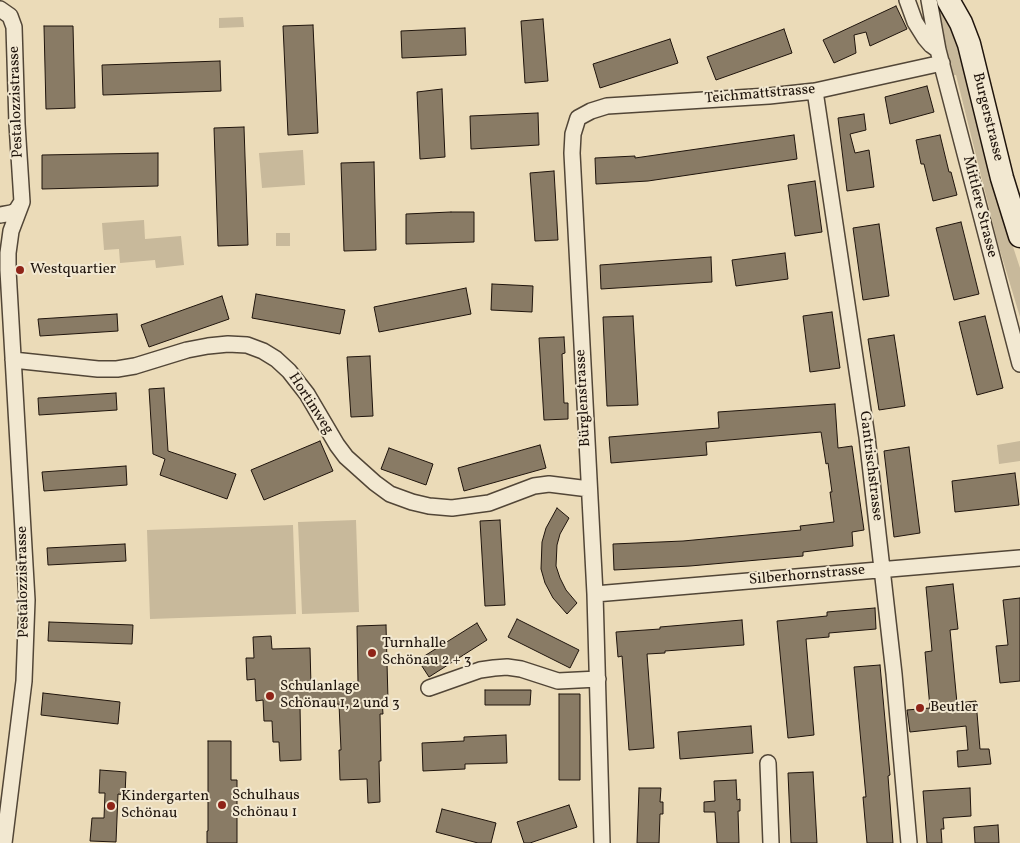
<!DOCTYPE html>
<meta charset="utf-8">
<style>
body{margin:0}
canvas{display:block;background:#ebdbb8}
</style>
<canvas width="1020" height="843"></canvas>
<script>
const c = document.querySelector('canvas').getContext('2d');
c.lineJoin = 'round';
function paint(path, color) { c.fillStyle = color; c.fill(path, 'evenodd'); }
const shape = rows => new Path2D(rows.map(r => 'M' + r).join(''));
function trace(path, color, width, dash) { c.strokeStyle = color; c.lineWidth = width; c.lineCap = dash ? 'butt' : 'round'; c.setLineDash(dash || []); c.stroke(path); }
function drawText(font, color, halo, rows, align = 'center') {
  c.font = font + ' Vollkorn,serif'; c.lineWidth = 4; c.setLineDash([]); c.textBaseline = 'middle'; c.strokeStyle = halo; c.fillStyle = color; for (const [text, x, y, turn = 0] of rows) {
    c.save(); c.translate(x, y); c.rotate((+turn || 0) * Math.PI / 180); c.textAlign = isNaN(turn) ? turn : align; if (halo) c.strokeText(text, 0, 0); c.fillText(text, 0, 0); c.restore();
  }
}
paint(shape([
 [937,7,954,32,993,186,1020,268,1020,317,998,244,956,75,951,76],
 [243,17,244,27,219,28,219,18],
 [303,150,305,185,262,188,259,153],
 [144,220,145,239,181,236,184,265,156,268,155,260,120,263,119,249,104,250,102,223],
 [276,233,290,233,290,246,276,246],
 [1020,441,1020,461,999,464,997,445],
 [356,520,359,612,302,614,298,522],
 [293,525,296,614,150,619,147,530]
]), '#c8b99b');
const building = shape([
 [896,6,907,29,870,46,866,32,854,35,856,53,834,63,823,40,896,6],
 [543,19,548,81,525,83,521,21,543,19],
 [313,25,318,133,288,135,283,26,313,25],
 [44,26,73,26,75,108,46,109,44,26],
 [465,28,466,55,402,58,401,31,465,28],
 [784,29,792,53,716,80,707,57,784,29],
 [670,39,678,63,600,88,593,64,670,39],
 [220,61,221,91,103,95,102,65,220,61],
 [927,86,934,112,890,124,885,97,927,86],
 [442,89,445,157,420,159,417,92,442,89],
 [538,113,539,145,471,149,470,116,538,113],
 [864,114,866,130,850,134,855,153,869,150,874,187,847,191,838,118,864,114],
 [244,127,248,245,218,246,214,128,244,127],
 [794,135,797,159,648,181,596,184,595,158,635,156,635,158,794,135],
 [940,135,949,172,951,172,957,195,933,201,924,164,921,164,916,140,940,135],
 [158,153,158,186,42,189,42,155,158,153],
 [374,162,376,250,344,251,341,163,374,162],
 [554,171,558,240,535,241,530,173,554,171],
 [815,181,822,232,795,236,788,185,815,181],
 [451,212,474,212,474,242,406,244,406,214,451,212],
 [961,222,979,294,954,300,936,228,961,222],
 [879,224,889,296,863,300,853,228,879,224],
 [785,253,788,279,736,286,732,260,785,253],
 [711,257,712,282,601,289,600,265,711,257],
 [492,284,533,286,532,312,491,310,492,284],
 [466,288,471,314,379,332,374,307,466,288],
 [256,294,345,310,340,334,252,318,256,294],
 [222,296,229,319,149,347,141,325,222,296],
 [832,312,840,368,810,372,803,316,832,312],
 [117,314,118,331,40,336,38,319,117,314],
 [633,316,638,405,607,406,603,317,633,316],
 [985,316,1003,388,977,395,959,322,985,316],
 [894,335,905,406,879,410,868,339,894,335],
 [564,337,565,353,562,354,564,403,568,403,568,419,544,420,539,338,564,337],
 [370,356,373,416,351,417,347,357,370,356],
 [164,388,168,451,236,474,227,499,160,475,165,459,153,454,149,389,164,388],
 [116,393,117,410,39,415,38,398,116,393],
 [835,404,838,448,852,446,864,530,852,532,853,546,803,552,803,556,690,566,614,570,613,544,683,541,801,530,800,526,834,522,830,492,832,492,828,463,826,464,821,432,706,442,707,455,611,463,609,437,719,428,718,412,835,404],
 [320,441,333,471,264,500,251,470,320,441],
 [540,445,546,468,464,491,458,468,540,445],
 [909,447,920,533,894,537,884,451,909,447],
 [389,448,433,464,426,485,381,469,389,448],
 [126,466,127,485,44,491,42,472,126,466],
 [1015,473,1019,505,955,512,952,481,1015,473],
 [557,508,569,518,560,534,557,545,556,566,560,578,566,590,577,603,567,614,553,598,545,583,541,569,542,542,546,528,557,508],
 [500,520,505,605,485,606,480,521,500,520],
 [125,544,126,561,48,565,47,548,125,544],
 [953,584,958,629,950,630,957,703,976,701,980,749,989,749,991,764,958,767,957,751,968,750,966,726,910,732,907,710,930,708,925,652,932,651,926,587,953,584],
 [1020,598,1020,681,1000,683,996,646,1008,645,1003,600,1020,598],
 [875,608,876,629,829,633,829,637,806,639,814,735,788,738,777,621,827,616,827,612,875,608],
 [517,619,579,650,570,668,508,637,517,619],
 [742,620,744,645,665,651,665,653,647,654,654,748,629,750,622,656,618,657,616,632,660,629,660,627,742,620],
 [49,622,133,625,132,644,48,641,49,622],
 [477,623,487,640,429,677,418,660,477,623],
 [386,625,388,700,382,700,383,714,380,714,381,761,379,761,380,802,368,803,367,779,340,780,339,750,341,750,339,704,300,706,301,760,280,761,279,742,273,742,272,721,264,721,263,700,256,701,255,679,247,680,246,658,254,658,253,637,271,636,272,649,310,648,311,686,323,686,324,690,349,689,348,682,358,682,357,626,386,625],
 [880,665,890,775,888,776,893,843,867,843,863,797,866,797,854,667,880,665],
 [485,690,531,690,530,705,485,705,485,690],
 [43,693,120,702,118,724,41,715,43,693],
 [559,694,580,694,580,780,559,780,559,694],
 [751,726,753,753,680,759,678,732,751,726],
 [506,735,507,763,465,764,465,769,423,771,422,743,464,741,464,737,506,735],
 [208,741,231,741,231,780,237,780,237,843,207,843,207,831,208,831,208,741],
 [100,770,126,772,125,795,118,794,116,842,90,841,92,818,104,818,105,793,99,793,100,770],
 [813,772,817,843,791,843,788,773,813,772],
 [736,780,737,800,740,799,740,811,738,811,739,843,717,843,715,812,704,812,704,802,715,801,714,781,736,780],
 [639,788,661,788,660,802,663,802,663,814,660,814,659,843,637,843,639,788],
 [970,788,971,816,943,818,944,829,941,829,942,843,927,843,923,791,970,788],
 [569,805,577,827,530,843,524,843,517,822,569,805],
 [442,809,496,823,491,843,478,843,436,832,442,809],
 [998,825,999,843,975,843,974,827,998,825]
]);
paint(building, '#897b65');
trace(building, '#1f140c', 1);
const street = shape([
 [907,0,915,22,925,38,931,45,938,50],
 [929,0,938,50,1020,364],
 [0,9,10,16,14,27,17,124,22,202,11,231,8,253,8,270,27,600,24,681,4,843],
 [815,91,867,437,894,674,909,843],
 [0,215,11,213,16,211,21,203],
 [13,360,98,369,117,369,135,366,187,350,208,346,228,344,247,345,263,351,276,359,289,371,307,394,337,445,346,457,375,483,390,494,412,502,429,506,452,508,489,503,534,486,549,484,589,489],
 [595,594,1020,558],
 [429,688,480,670,494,668,507,667,521,669,558,681,598,679],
 [768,763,771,843],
 [602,843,595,594,572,153,573,134,578,118,591,111,607,106,769,96,815,91,942,63]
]);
const secondary = shape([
 [948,0,961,23,969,44,1002,178,1020,236]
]);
trace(street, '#524637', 18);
trace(secondary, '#1f140c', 25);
trace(street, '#f2e8d1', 15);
trace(secondary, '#f2e8d1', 22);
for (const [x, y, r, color] of [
 [20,270,5,"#8f2418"],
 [372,653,5,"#8f2418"],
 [270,696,5,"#8f2418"],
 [920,708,5,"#8f2418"],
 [222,805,5,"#8f2418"],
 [111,806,5,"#8f2418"]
]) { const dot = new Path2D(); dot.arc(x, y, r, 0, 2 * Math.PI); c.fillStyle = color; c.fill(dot); trace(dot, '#f2e8d1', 2); }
drawText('15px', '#1f140c', '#f2e8d1', [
 ["Teichmattstrasse",760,95,-5],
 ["Pestalozzistrasse",17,102,-92],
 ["Burgerstrasse",987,117,76],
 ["Mittlere Strasse",979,207,76],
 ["Bürglenstrasse",584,398,-93],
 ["Hortinweg",310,404,57],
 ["Gantrischstrasse",870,466,83],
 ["Silberhornstrasse",807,576,-5],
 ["Pestalozzistrasse",24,582,-91]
]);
drawText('15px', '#1f140c', '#f2e8d1', [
 ["Westquartier",30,270],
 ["Turnhalle",382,644],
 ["Schönau 2 + 3",382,661],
 ["Schulanlage",280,687],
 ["Schönau 1, 2 und 3",280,704],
 ["Beutler",930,708],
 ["Schulhaus",232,796],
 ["Schönau 1",232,813],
 ["Kindergarten",121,797],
 ["Schönau",121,814]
], 'left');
</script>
